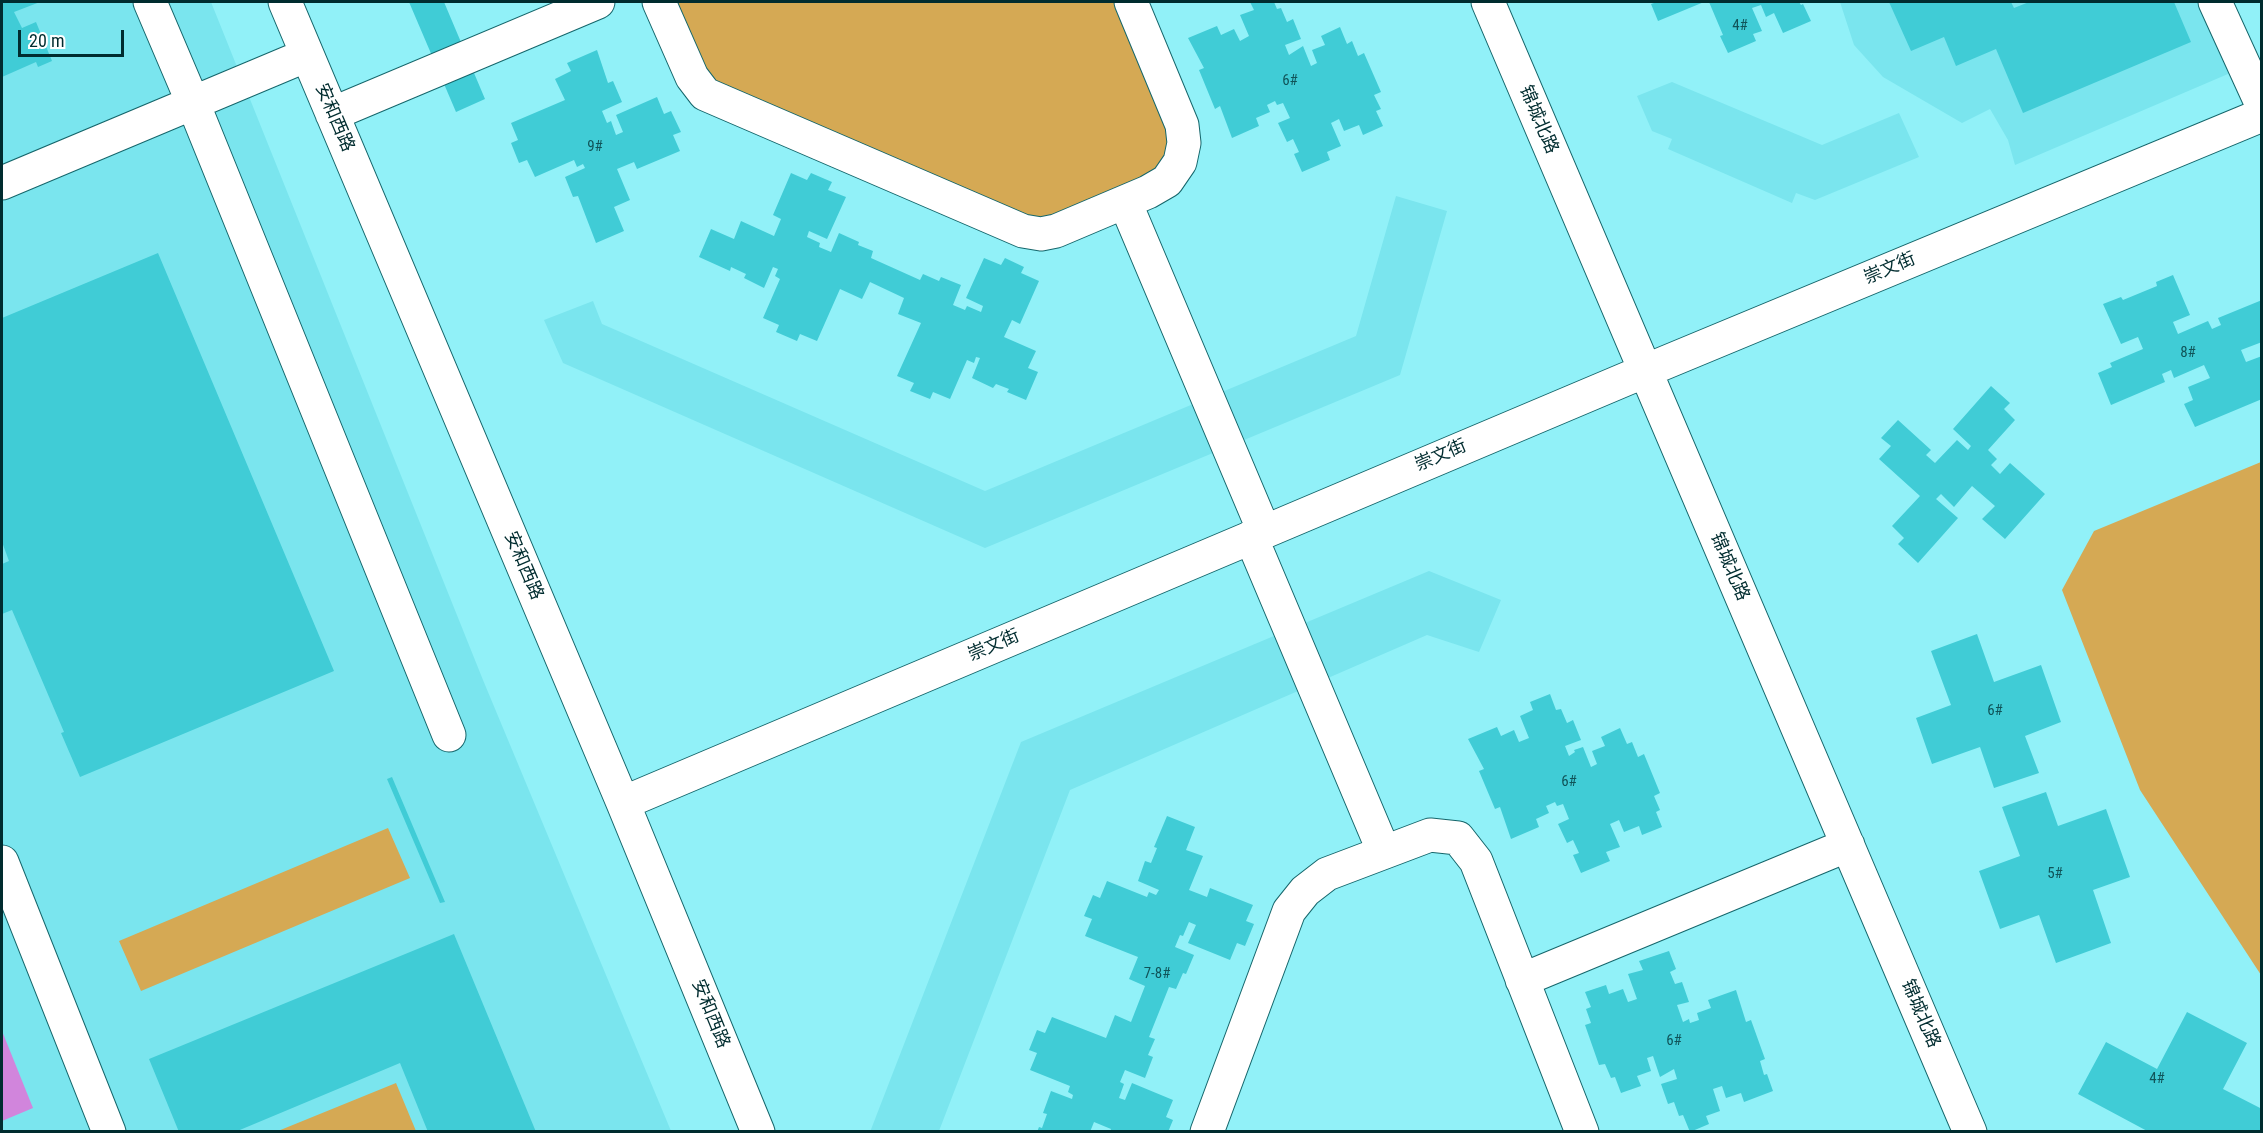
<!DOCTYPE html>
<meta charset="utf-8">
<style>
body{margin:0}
#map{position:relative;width:2263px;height:1133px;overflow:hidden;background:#91f1f8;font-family:"Roboto Condensed",sans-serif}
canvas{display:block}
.frame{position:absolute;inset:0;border:3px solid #002c2f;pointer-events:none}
.scale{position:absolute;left:18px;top:30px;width:106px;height:27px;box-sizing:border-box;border:3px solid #002c2f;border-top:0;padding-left:8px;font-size:18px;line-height:21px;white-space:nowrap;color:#002c2f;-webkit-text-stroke:4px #fff;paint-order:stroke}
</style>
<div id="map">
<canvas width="2263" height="1133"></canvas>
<div class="frame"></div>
<div class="scale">20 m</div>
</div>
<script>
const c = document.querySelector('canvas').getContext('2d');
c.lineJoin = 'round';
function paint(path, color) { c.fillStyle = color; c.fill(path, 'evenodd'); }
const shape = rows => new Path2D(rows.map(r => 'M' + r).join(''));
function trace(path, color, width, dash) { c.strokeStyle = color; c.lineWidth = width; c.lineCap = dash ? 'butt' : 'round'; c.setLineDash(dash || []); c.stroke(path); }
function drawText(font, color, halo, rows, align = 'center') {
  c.font = font + ' "Roboto Condensed","Noto Sans SC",sans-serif'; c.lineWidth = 6; c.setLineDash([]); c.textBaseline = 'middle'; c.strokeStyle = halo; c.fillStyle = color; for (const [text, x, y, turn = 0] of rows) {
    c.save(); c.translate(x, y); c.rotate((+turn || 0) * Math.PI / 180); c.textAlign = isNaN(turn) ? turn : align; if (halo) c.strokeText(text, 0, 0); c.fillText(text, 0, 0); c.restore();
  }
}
paint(shape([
 [2,2,211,2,483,680,671,1131,2,1132],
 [1840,2,2203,2,2235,71,2015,165,2008,140,1990,109,1962,123,1883,77,1854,45],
 [1672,82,1822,145,1899,113,1919,157,1815,200,1796,193,1792,203,1668,149,1672,139,1652,131,1637,96],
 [1396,196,1447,211,1400,375,985,548,563,363,544,320,593,301,602,324,985,491,1356,336],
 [1429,571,1501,600,1479,652,1427,635,1070,790,939,1131,870,1132,1021,742]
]), '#7ae5ee');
paint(shape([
 [671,2,1118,2,1168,121,1168,156,1149,180,1036,221,715,85,704,75],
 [2261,462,2261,975,2140,790,2062,590,2094,531],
 [388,828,410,878,141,991,119,941],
 [396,1083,416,1131,278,1131]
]), '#d5a954');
paint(shape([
 [2,1031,33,1108,2,1121]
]), '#d185dc');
paint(shape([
 [2,2,40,2,14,12,22,28,36,22,52,61,38,67,36,62,2,77],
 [409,2,444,2,485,99,456,112],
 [1250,2,1274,2,1277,9,1281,8,1287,22,1293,19,1301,39,1285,45,1289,55,1303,46,1311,66,1317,63,1312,50,1325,45,1321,36,1340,27,1347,44,1352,41,1358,56,1364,53,1381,92,1374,95,1381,109,1376,111,1383,126,1363,135,1359,125,1344,131,1339,119,1331,123,1341,146,1327,152,1330,160,1302,172,1294,154,1299,152,1293,139,1287,142,1278,123,1290,118,1283,103,1277,105,1275,101,1267,105,1270,112,1256,118,1259,126,1232,138,1220,106,1215,109,1199,70,1204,68,1188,38,1217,26,1221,35,1234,29,1240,41,1249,36,1240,15,1254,10],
 [1709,2,1799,2,1801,5,1803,4,1811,21,1783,33,1774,13,1766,17,1761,5,1752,8,1762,31,1753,34,1756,41,1728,53,1720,36,1723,35],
 [1889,2,2011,2,2014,8,2029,2,2174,2,2191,42,2023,113,1996,49,1956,66,1944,37,1911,51],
 [1654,3,1654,2,1704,2,1658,21,1651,4],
 [597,50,608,83,613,81,622,102,602,111,607,123,611,121,616,135,623,132,616,115,657,97,664,114,671,111,681,132,673,135,680,151,637,169,634,162,617,169,630,200,614,207,624,231,596,243,578,196,573,197,565,177,585,168,583,164,577,167,574,160,535,177,527,160,519,163,511,143,518,140,511,123,565,100,555,79,571,71,567,63],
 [791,173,807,180,811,173,832,182,828,190,846,197,827,239,809,231,807,237,820,243,819,247,831,252,839,233,859,242,858,245,873,251,871,258,920,280,923,274,939,281,941,277,961,285,953,305,965,310,967,306,981,312,983,306,966,298,984,258,1001,265,1005,258,1024,267,1021,273,1039,281,1020,324,1012,320,1004,337,1036,351,1028,368,1038,372,1026,400,1007,392,1009,389,996,384,993,388,972,378,980,358,976,357,974,363,967,360,950,399,933,392,930,399,910,391,914,383,897,376,921,323,898,314,904,298,870,282,862,299,840,289,817,341,800,334,797,341,776,332,779,325,763,318,780,279,775,276,778,269,773,267,764,288,744,278,746,274,731,267,730,271,699,257,711,229,734,239,741,221,774,236,781,219,773,215],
 [158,253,334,671,80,777,61,733,64,732,12,610,2,614,2,564,9,561,2,542,2,318],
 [2173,275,2190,315,2173,322,2178,334,2208,321,2212,329,2221,325,2218,318,2262,300,2262,342,2241,350,2246,362,2262,356,2262,399,2195,427,2184,404,2193,400,2188,387,2210,378,2204,365,2174,378,2171,370,2162,374,2165,382,2111,405,2098,373,2112,367,2110,363,2143,349,2138,337,2121,344,2103,304,2121,297,2123,300,2157,286,2156,282],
 [1991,386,2010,403,2004,409,2015,420,1988,450,1997,459,1991,465,2000,474,2010,463,2045,494,2005,539,1982,519,1995,506,1972,486,1954,507,1941,494,1936,499,1958,518,1918,563,1898,544,1904,538,1892,526,1920,496,1879,459,1891,446,1881,438,1898,420,1931,450,1926,455,1935,463,1957,440,1968,450,1971,446,1953,429],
 [1977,634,1994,682,2041,665,2061,722,2025,736,2039,773,1994,788,1980,747,1932,764,1916,718,1951,705,1931,651],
 [1550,694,1556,710,1561,709,1567,723,1573,720,1581,740,1565,746,1569,756,1575,752,1574,750,1583,747,1591,767,1597,764,1592,751,1605,746,1601,737,1620,728,1627,744,1632,742,1638,757,1644,754,1660,793,1654,796,1660,810,1656,812,1662,827,1642,835,1639,826,1624,832,1619,820,1610,824,1620,847,1606,852,1610,861,1581,873,1573,855,1579,853,1573,840,1567,843,1558,824,1569,819,1563,804,1557,806,1555,802,1546,806,1549,813,1536,819,1539,827,1511,839,1500,807,1495,809,1479,771,1484,769,1468,739,1497,727,1501,736,1514,730,1519,742,1529,738,1520,716,1533,710,1530,702],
 [392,777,445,902,440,903,387,779],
 [2046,792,2058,826,2106,809,2130,877,2093,890,2111,943,2056,963,2039,915,2000,929,1979,871,2020,856,2002,807],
 [1167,816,1195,827,1186,850,1203,856,1189,890,1207,897,1210,888,1253,905,1246,921,1254,924,1245,946,1237,943,1230,960,1188,943,1196,925,1189,922,1183,936,1180,935,1175,947,1194,955,1186,974,1183,973,1176,989,1169,987,1149,1037,1155,1039,1148,1055,1153,1057,1145,1078,1125,1070,1120,1082,1124,1084,1119,1098,1125,1100,1132,1083,1173,1100,1166,1117,1173,1120,1168,1132,1110,1132,1111,1129,1094,1122,1090,1132,1037,1132,1039,1127,1042,1128,1047,1114,1043,1113,1051,1091,1072,1099,1073,1095,1068,1092,1070,1086,1030,1070,1037,1053,1029,1050,1037,1030,1045,1033,1052,1017,1106,1038,1115,1015,1131,1022,1145,986,1129,979,1138,957,1085,936,1092,919,1084,916,1093,895,1100,898,1107,881,1147,897,1149,892,1156,895,1159,890,1138,881,1145,861,1151,863,1157,848,1154,847],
 [454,934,536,1132,428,1132,400,1063,235,1132,179,1132,149,1059],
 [1669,951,1676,969,1670,972,1675,984,1682,982,1689,1002,1677,1005,1683,1022,1689,1019,1690,1023,1699,1020,1697,1013,1711,1008,1708,1000,1736,990,1746,1022,1751,1020,1765,1059,1760,1061,1764,1075,1767,1074,1773,1091,1744,1102,1741,1093,1726,1098,1722,1086,1713,1089,1720,1111,1706,1116,1709,1124,1690,1132,1683,1115,1679,1116,1674,1102,1668,1104,1661,1084,1677,1079,1674,1069,1660,1077,1653,1056,1647,1058,1651,1071,1637,1076,1641,1086,1621,1093,1615,1077,1611,1078,1605,1064,1599,1065,1585,1025,1591,1023,1586,1009,1591,1007,1585,992,1606,985,1609,994,1623,989,1628,1002,1637,999,1628,974,1643,970,1639,961],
 [2187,1012,2247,1043,2223,1089,2262,1109,2262,1132,2149,1132,2078,1094,2106,1042,2157,1069]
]), '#40ccd6');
const minor = shape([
 [150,2,193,103,449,735],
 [285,2,623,803,758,1132],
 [659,2,692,77,705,94,1023,231,1041,234,1056,231,1148,192,1167,181,1180,162,1184,143,1182,125,1131,2],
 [1488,2,1970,1132],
 [2215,2,2262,105],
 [332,114,598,2],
 [2,183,307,55],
 [1125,202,1264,531],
 [1251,537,1384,852],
 [623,803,1645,371,2262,115],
 [2,862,109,1132],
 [1522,980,1848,845],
 [1207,1132,1289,911,1305,891,1327,874,1430,835,1458,838,1476,861,1582,1132]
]);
trace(minor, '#15666b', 35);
trace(minor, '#fff', 33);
drawText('15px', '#105459', null, [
 ["4#",1740,26],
 ["6#",1290,81],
 ["9#",595,147],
 ["8#",2188,353],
 ["6#",1995,711],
 ["6#",1569,782],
 ["5#",2055,874],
 ["7-8#",1157,974],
 ["6#",1674,1041],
 ["4#",2157,1079]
]);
drawText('18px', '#002c2f', '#fff', [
 ["安和西路",334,118,67],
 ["锦城北路",1538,120,67],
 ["崇文街",1890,269,-23],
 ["崇文街",1441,456,-23],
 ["安和西路",523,566,67],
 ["锦城北路",1729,567,67],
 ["崇文街",994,646,-23],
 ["安和西路",710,1014,68],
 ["锦城北路",1920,1014,67]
]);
</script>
